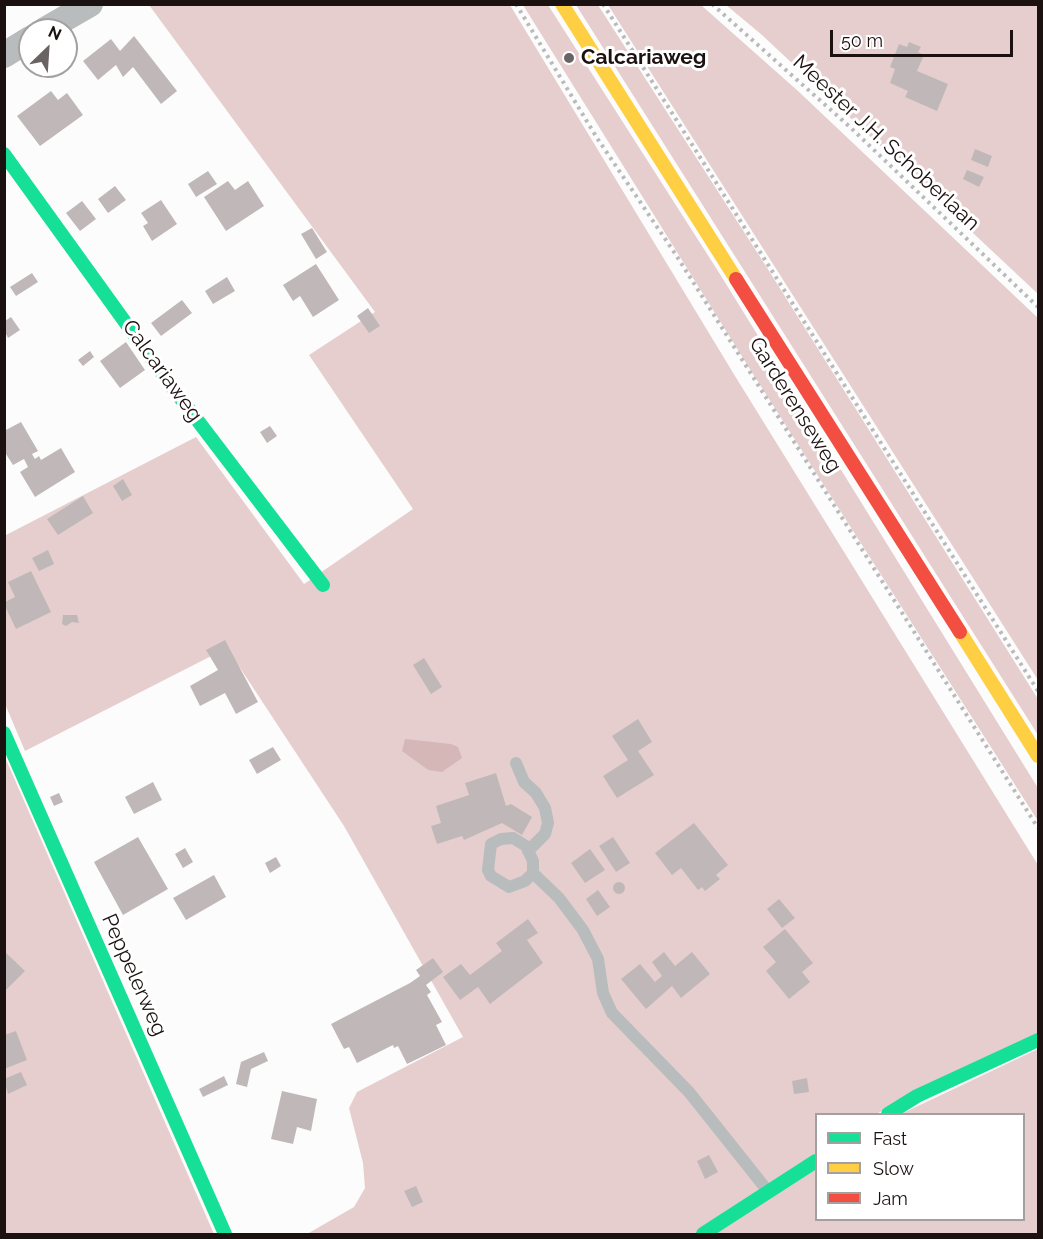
<!DOCTYPE html>
<style>
body{margin:0}
#map{position:relative;width:1043px;height:1239px;overflow:hidden;background:#fcfcfc;font-family:Raleway,sans-serif}
canvas{display:block}
.frame{position:absolute;inset:0;border:6px solid #1c1111;pointer-events:none}
.legend{position:absolute;left:815px;top:1113px;width:210px;height:108px;box-sizing:border-box;background:#fff;border:2px solid #a4a0a0;margin:0;padding:8px 10px;list-style:none;font-size:18px;color:#1c1111}
.legend li{display:flex;align-items:center;gap:12px;height:30px}
.legend b{width:30px;border:2px solid #a4a0a0}
.north{position:absolute;left:18px;top:18px;width:60px;height:60px;box-sizing:border-box;background:#fff;border:2px solid #a4a0a0;border-radius:50%;rotate:25deg;font-size:16px;font-weight:700;line-height:24px;text-align:center;color:#1c1111}
.north::after{content:'';display:block;margin:auto;width:21px;height:27px;background:#6a6363;clip-path:polygon(50% 0,100% 100%,50% 72%,0 100%)}
.scale{position:absolute;left:830px;top:30px;width:183px;height:27px;box-sizing:border-box;border:3px solid #1c1111;border-top:0;padding-left:8px;font-size:18px;line-height:21px;white-space:nowrap;color:#1c1111;-webkit-text-stroke:4px #fff;paint-order:stroke}
</style>
<div id="map">
<canvas width="1043" height="1239"></canvas>
<div class="frame"></div>
<ul class="legend">
<li><b style="height:8px;background:#16e098"></b>Fast</li>
<li><b style="height:8px;background:#ffcf43"></b>Slow</li>
<li><b style="height:8px;background:#f24e42"></b>Jam</li>
</ul>
<div class="north">N</div>
<div class="scale">50 m</div>
</div>
<script>
const c = document.querySelector('canvas').getContext('2d');
c.lineJoin = 'round';
function paint(path, color) { c.fillStyle = color; c.fill(path, 'evenodd'); }
const shape = rows => new Path2D(rows.map(r => 'M' + r).join(''));
function trace(path, color, width, dash) { c.strokeStyle = color; c.lineWidth = width; c.lineCap = dash ? 'butt' : 'round'; c.setLineDash(dash || []); c.stroke(path); }
function drawText(font, color, halo, rows, align = 'center') {
  c.font = font + ' Raleway,sans-serif'; c.lineWidth = 6; c.setLineDash([]); c.textBaseline = 'middle'; c.strokeStyle = halo; c.fillStyle = color; for (const [text, x, y, turn = 0] of rows) {
    c.save(); c.translate(x, y); c.rotate((+turn || 0) * Math.PI / 180); c.textAlign = isNaN(turn) ? turn : align; if (halo) c.strokeText(text, 0, 0); c.fillText(text, 0, 0); c.restore();
  }
}
paint(shape([
 [149,5,510,5,735,376,1038,865,1038,1035,876,1114,816,1114,816,1154,696,1234,307,1234,354,1207,365,1188,363,1163,349,1108,357,1092,463,1037,344,826,227,648,25,751,5,704,4,536,196,437,304,584,413,509,309,355,375,312],
 [458,748,428,770,402,750],
 [523,5,548,5,718,271,1038,788,1038,821,748,366],
 [576,5,598,5,764,263,1038,699,1038,735],
 [608,5,701,5,798,91,1038,318,1038,680],
 [726,5,1038,5,1038,294,762,35],
 [4,755,214,1234,5,1234],
 [1038,1049,1038,1234,715,1234,816,1169,816,1220,1024,1220,1024,1114,901,1114]
]), '#e6cece');
paint(shape([
 [405,739,451,744,458,747,462,758,442,772,428,770,402,751]
]), '#d6b7b7');
paint(shape([
 [134,36,177,91,161,104,133,67,123,77,116,65,98,80,83,61,111,39,120,51],
 [909,42,921,47,918,52,924,55,917,71,948,84,937,111,905,97,908,91,890,83,895,69,890,67,899,44,907,47],
 [51,91,58,100,67,93,83,115,40,146,17,116],
 [975,149,992,156,988,167,971,160],
 [967,170,984,177,979,187,963,179],
 [208,171,217,184,196,197,188,184],
 [228,181,235,190,248,181,264,206,226,231,204,197],
 [115,186,126,200,108,213,98,199],
 [161,200,177,224,152,241,143,226,148,223,141,213],
 [82,201,96,219,80,231,66,213],
 [312,228,327,252,316,259,301,234],
 [316,264,339,300,313,317,300,296,293,301,283,285],
 [32,273,38,282,16,296,10,287],
 [227,277,235,291,213,304,205,291],
 [182,300,192,313,161,336,151,323],
 [368,308,380,326,369,333,357,316],
 [11,317,20,330,8,338,5,332,5,321],
 [126,342,145,370,120,388,100,361],
 [90,351,94,357,83,366,78,360],
 [21,422,38,451,32,454,35,459,39,456,41,460,61,448,75,472,35,497,20,472,28,467,24,459,13,465,4,451,4,431],
 [270,426,277,436,267,443,260,432],
 [123,479,132,495,122,501,113,486],
 [83,496,93,513,58,535,47,519],
 [48,550,54,564,39,571,32,558],
 [31,571,51,612,16,629,5,606,5,602,15,597,8,582],
 [63,615,77,615,79,623,72,622,66,626,62,624],
 [225,640,258,702,236,714,225,693,200,706,190,686,218,670,206,650],
 [424,658,442,687,431,694,413,665],
 [638,719,652,742,638,751,654,775,617,798,603,776,628,760,612,736],
 [273,747,281,760,257,774,249,760],
 [496,773,506,806,511,804,532,817,522,835,502,823,464,840,462,836,437,844,431,826,441,823,436,806,469,795,465,783],
 [153,782,162,800,134,814,125,797],
 [59,793,63,802,54,806,50,797],
 [694,823,728,865,716,875,720,879,705,891,702,887,698,890,681,868,672,875,655,853],
 [138,837,168,889,123,915,94,862],
 [613,837,630,863,616,872,599,846],
 [185,848,193,862,183,868,175,854],
 [590,849,605,870,585,883,571,863],
 [276,857,281,866,270,873,265,863],
 [214,875,226,897,186,920,173,898],
 '613 888a6 6 0 1 1 12 0a6 6 0 1 1-12 0Z',
 [598,890,610,907,597,916,586,899],
 [779,899,795,918,782,928,767,909],
 [528,919,538,933,527,940,543,963,490,1004,478,987,460,1000,443,977,461,964,470,975,502,951,496,943],
 [785,929,813,963,802,972,810,982,789,999,766,971,776,962,763,947],
 [4,951,25,971,4,992],
 [664,952,675,966,692,952,710,974,681,998,672,986,646,1009,621,979,640,964,655,982,662,976,652,962],
 [433,958,443,972,426,985,431,992,427,995,442,1022,436,1025,446,1045,407,1064,398,1046,394,1048,393,1045,357,1063,349,1047,344,1049,331,1024,410,983,420,976,416,970],
 [16,1031,27,1060,4,1069,4,1035],
 [264,1052,268,1061,251,1069,247,1087,236,1084,241,1062],
 [21,1072,27,1085,8,1094,4,1079],
 [224,1076,228,1085,203,1097,199,1089],
 [807,1078,809,1092,794,1094,792,1081],
 [282,1091,317,1099,311,1131,297,1127,293,1144,271,1139],
 [709,1155,718,1172,705,1179,697,1161],
 [416,1186,423,1202,412,1207,404,1191]
]), '#c0b8b8');
trace(shape([
 [516,4,597,138,676,255,1038,828],
 [603,4,1038,691],
 [712,4,851,128,1038,307]
]), '#b8babb', 4, [3, 4.5]);
trace(shape([
 [516,763,524,782,536,793,545,808,548,823,545,834,528,851],
 [513,838,526,846,533,861,533,873,525,881,509,887,491,876,488,870,491,844,501,839,513,838],
 [533,873,559,898,583,930,598,959,603,993,612,1013,689,1092,767,1190]
]), '#b9bcbd', 12);
trace(shape([
 [45,30,90,4],
 [4,55,30,39]
]), '#b9bcbd', 26);
trace(shape([
 [4,154,169,383,323,585],
 [4,733,225,1234],
 [888,1114,917,1096,1038,1040],
 [703,1234,816,1161]
]), '#16e098', 14);
trace(shape([
 [562,4,736,279],
 [960,632,1038,756]
]), '#ffcf43', 14);
trace(shape([
 [736,279,960,632]
]), '#f24e42', 14);
for (const [x, y, r, color] of [
 [569,58,6,"#6a6363"]
]) { const dot = new Path2D(); dot.arc(x, y, r, 0, 2 * Math.PI); c.fillStyle = color; c.fill(dot); trace(dot, '#fff', 2); }
drawText('bold 21px', '#1c1111', '#fff', [
 ["Calcariaweg",581,58]
], 'left');
drawText('21px', '#1c1111', '#fff', [
 ["Meester J.H. Schoberlaan",886,143,43],
 ["Calcariaweg",162,371,54],
 ["Garderenseweg",795,405,58],
 ["Peppelerweg",134,975,66]
]);
</script>
